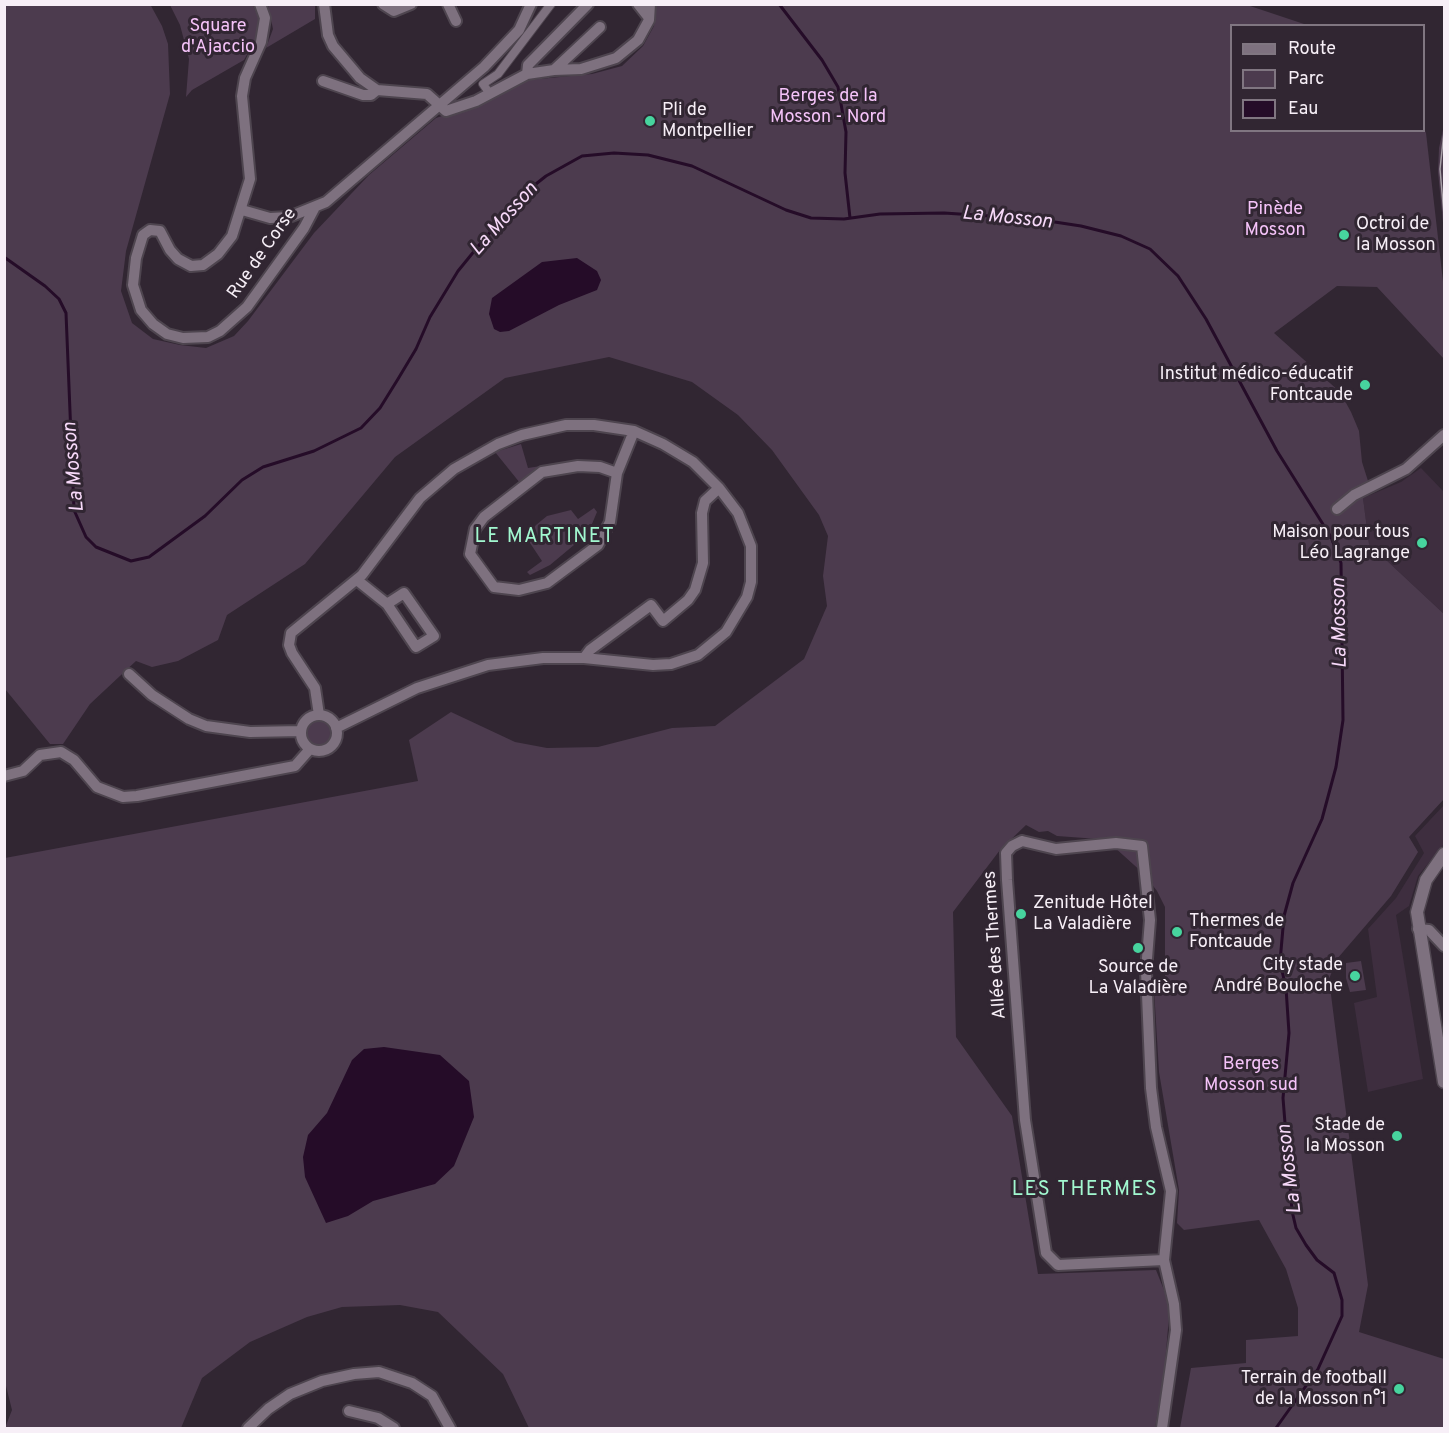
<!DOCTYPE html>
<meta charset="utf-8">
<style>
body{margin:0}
#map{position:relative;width:1449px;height:1433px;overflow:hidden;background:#312632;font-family:Overpass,sans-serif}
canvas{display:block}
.frame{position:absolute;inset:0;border:6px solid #f7eff7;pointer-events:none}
.legend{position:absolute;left:1230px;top:24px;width:195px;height:108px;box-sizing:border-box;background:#312632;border:2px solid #807681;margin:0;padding:8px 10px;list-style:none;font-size:18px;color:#f7eff7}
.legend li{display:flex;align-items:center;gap:12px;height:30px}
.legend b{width:30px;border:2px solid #807681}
</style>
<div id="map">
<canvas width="1449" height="1433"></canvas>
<div class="frame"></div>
<ul class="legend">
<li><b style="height:8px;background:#7e717f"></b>Route</li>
<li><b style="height:16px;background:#4c3b4e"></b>Parc</li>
<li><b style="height:16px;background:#250c28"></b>Eau</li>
</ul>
</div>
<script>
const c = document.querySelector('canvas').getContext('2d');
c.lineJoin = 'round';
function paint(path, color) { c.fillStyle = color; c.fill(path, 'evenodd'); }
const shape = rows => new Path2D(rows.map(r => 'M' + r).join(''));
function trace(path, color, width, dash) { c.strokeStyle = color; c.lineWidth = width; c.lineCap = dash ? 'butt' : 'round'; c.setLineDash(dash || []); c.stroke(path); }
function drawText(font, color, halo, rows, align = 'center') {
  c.font = font + ' Overpass,sans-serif'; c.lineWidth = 6; c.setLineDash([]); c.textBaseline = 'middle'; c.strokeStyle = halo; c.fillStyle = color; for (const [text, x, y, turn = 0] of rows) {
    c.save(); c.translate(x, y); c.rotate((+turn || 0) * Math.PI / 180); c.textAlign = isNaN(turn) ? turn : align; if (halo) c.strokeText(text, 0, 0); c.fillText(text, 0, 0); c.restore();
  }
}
paint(shape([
 [1421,468,1444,492,1444,614,1369,544,1363,498,1401,482],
 [1444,805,1444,844,1418,876,1409,906,1396,915,1423,1079,1368,1092,1354,1003,1377,997,1368,929,1396,898,1424,853,1415,836]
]), '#3e2e3f');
paint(shape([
 [150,4,162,26,168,44,170,94,126,251,121,291,132,323,153,339,180,345,206,348,234,336,248,321,314,233,369,175,436,118,490,100,528,80,592,74,622,66,643,46,654,26,656,5,1247,5,1307,25,1232,26,1232,130,1424,129,1426,133,1444,290,1444,359,1377,287,1337,286,1274,333,1340,392,1351,412,1359,431,1362,462,1368,481,1363,498,1369,544,1444,614,1444,799,1409,837,1418,852,1391,896,1337,959,1329,979,1368,1285,1359,1332,1444,1359,1444,1428,1180,1428,1191,1368,1246,1363,1246,1340,1298,1336,1298,1308,1286,1269,1259,1220,1184,1230,1177,1223,1179,1190,1159,1072,1154,989,1165,982,1165,907,1157,891,1144,874,1113,846,1098,839,1057,836,1048,831,1039,832,1026,825,1000,850,953,912,956,1037,1012,1116,1038,1274,1156,1270,1170,1305,1164,1375,1155,1428,529,1428,503,1374,438,1312,400,1305,342,1307,307,1317,250,1342,202,1378,181,1428,5,1428,12,1410,5,1382,5,858,418,781,409,740,451,712,515,742,547,748,598,747,672,728,715,726,804,659,827,606,823,576,828,536,819,515,772,450,738,415,692,382,609,357,505,378,395,457,305,564,227,615,218,640,178,661,152,667,136,661,90,704,63,744,50,744,5,689,5,5],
 [170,5,253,5,260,21,255,40,244,60,192,90,186,97,189,59,180,25],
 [268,5,315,5,315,19,266,48,273,29],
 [1444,125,1444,233,1438,172,1439,148],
 [521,444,528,468,541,466,542,469,520,483,495,452],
 [594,508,597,512,589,531,580,540,550,565,530,575,527,572,542,561,526,537,536,525,547,516,571,510,578,519],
 '305 733a13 13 0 1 1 26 0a13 13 0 1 1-26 0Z',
 [1361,961,1366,990,1350,992,1346,978,1346,963]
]), '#4c3b4e');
paint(shape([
 [577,258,597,271,601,280,597,290,559,305,509,331,500,332,494,329,489,314,492,298,542,262],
 [384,1047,440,1055,469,1081,474,1117,454,1166,435,1184,373,1201,348,1216,326,1223,305,1177,303,1157,308,1135,327,1113,352,1060,364,1049]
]), '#250c28');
trace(shape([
 [779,4,822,60,838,87,846,132,845,173,850,218],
 [4,257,45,286,59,299,66,313,74,510,86,537,96,547,131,561,149,557,205,516,242,480,263,467,314,451,361,428,380,408,398,379,416,349,430,317,458,271,480,244,522,195,546,176,582,156,614,153,648,155,692,166,786,210,811,218,844,219,880,214,944,213,1035,219,1081,226,1121,236,1150,249,1178,276,1206,319,1277,451,1331,537,1341,563,1343,720,1336,767,1322,819,1293,883,1284,916,1280,962,1286,988,1289,1033,1283,1098,1292,1211,1296,1228,1306,1245,1317,1260,1334,1273,1342,1300,1342,1316,1318,1369,1276,1428]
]), '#250c28', 3);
const pedestrian = shape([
 [490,94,483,84,498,74,551,4]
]);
const minor = shape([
 [260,4,265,18,261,42,245,78,242,96,250,179,232,236,218,254,203,265,191,266,178,259,170,250,160,231,150,230,143,235,136,258,133,285,141,310,153,324,167,334,183,338,208,337,220,331,247,307,304,228,314,209],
 [324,4,328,35,333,46,360,78,377,90,427,94,446,111,476,101,527,74,554,70,581,69,616,58,638,40,649,20,650,4],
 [383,4,394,11,411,4],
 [448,4,456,21],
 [638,4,649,18],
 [554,70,600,27],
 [527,74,528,65,588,4],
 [323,81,363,95,371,95,377,90],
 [242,210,270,218,289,217,326,202,484,67,519,30,531,4],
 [617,473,600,467,578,466,542,472,484,517,475,529,470,554,494,587,519,590,547,583,598,545,610,522,617,473,634,431],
 [1337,509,1354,495,1406,469,1444,435],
 [357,580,387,604,416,647,434,636,404,593,387,604],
 [584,658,590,650,651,605,663,621,688,600,695,590,703,563,702,513,705,501,719,488],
 [129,674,152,695,189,719,206,726,250,732,301,731],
 '301 733a18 18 0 1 1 36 0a18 18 0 1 1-36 0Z',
 [319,715,315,688,292,653,289,645,291,633,362,575,420,498,454,469,498,444,522,435,566,425,594,425,634,431,663,444,693,462,719,488,738,513,751,546,751,582,747,597,726,632,698,655,671,664,653,665,584,658,543,658,488,665,417,688,336,728],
 [4,776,23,771,40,755,61,752,74,760,97,787,123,797,137,796,295,766,310,749],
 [1022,841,1056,849,1116,843,1142,846,1150,920,1146,971,1151,1088,1156,1127,1171,1191,1164,1260,1058,1265,1046,1253,1025,1120,1007,880,1006,853,1012,846,1022,841],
 [1418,929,1429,930,1444,946],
 [349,1411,378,1418,394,1428],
 [248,1428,268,1409,290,1394,322,1381,354,1374,379,1372,412,1383,432,1396,450,1428],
 [1162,1428,1176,1330,1174,1304,1164,1260]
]);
const tertiary = shape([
 [1444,854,1426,880,1417,912,1444,1082]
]);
trace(pedestrian, '#4e454f', 10);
trace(minor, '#4e454f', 14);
trace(tertiary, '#4e454f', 15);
trace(pedestrian, '#7e717f', 8);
trace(minor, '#7e717f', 10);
trace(tertiary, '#7e717f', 12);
trace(shape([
 [1444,132,1440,169,1444,215]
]), '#a59ca5', 1.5);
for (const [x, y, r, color] of [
 [650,121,6,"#47d49e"],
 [1344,235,6,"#47d49e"],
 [1365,385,6,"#47d49e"],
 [1422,543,6,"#47d49e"],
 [1021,914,6,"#47d49e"],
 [1177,932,6,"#47d49e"],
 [1138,948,6,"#47d49e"],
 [1355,976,6,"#47d49e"],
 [1397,1136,6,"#47d49e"],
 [1399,1389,6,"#47d49e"]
]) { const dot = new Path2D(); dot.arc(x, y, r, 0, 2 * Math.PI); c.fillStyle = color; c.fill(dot); trace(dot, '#312632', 2); }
drawText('18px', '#f5c3f9', '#312632', [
 ["Square",218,27],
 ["d'Ajaccio",218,48],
 ["Berges de la",828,97],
 ["Mosson - Nord",828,118],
 ["Pinède",1275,210],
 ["Mosson",1275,231],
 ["Berges",1251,1065],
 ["Mosson sud",1251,1086]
]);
drawText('18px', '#f7eff7', '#312632', [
 ["Pli de",662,111,"left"],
 ["Montpellier",662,132,"left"],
 ["Octroi de",1356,225,"left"],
 ["la Mosson",1356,246,"left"],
 ["Institut médico-éducatif",1353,375],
 ["Fontcaude",1353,396],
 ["Maison pour tous",1410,533],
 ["Léo Lagrange",1410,554],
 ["Zenitude Hôtel",1033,904,"left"],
 ["La Valadière",1033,925,"left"],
 ["Thermes de",1189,922,"left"],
 ["Fontcaude",1189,943,"left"],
 ["City stade",1343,966],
 ["André Bouloche",1343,987],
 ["Source de",1138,968,"center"],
 ["La Valadière",1138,989,"center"],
 ["Stade de",1385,1126],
 ["la Mosson",1385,1147],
 ["Terrain de football",1387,1379],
 ["de la Mosson n°1",1387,1400]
], 'right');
drawText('18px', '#f7eff7', '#312632', [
 ["Rue de Corse",263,254,-55],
 ["Allée des Thermes",996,945,-94]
]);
drawText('italic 20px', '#f7d9f9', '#312632', [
 ["La Mosson",1007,219,6],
 ["La Mosson",505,220,-48],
 ["La Mosson",75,467,-95],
 ["La Mosson",1341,623,-91],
 ["La Mosson",1291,1169,-97]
]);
c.letterSpacing = '1.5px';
drawText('20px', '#a2f8d0', '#312632', [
 ["LE MARTINET",545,538],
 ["LES THERMES",1085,1191]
]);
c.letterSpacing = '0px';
</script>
